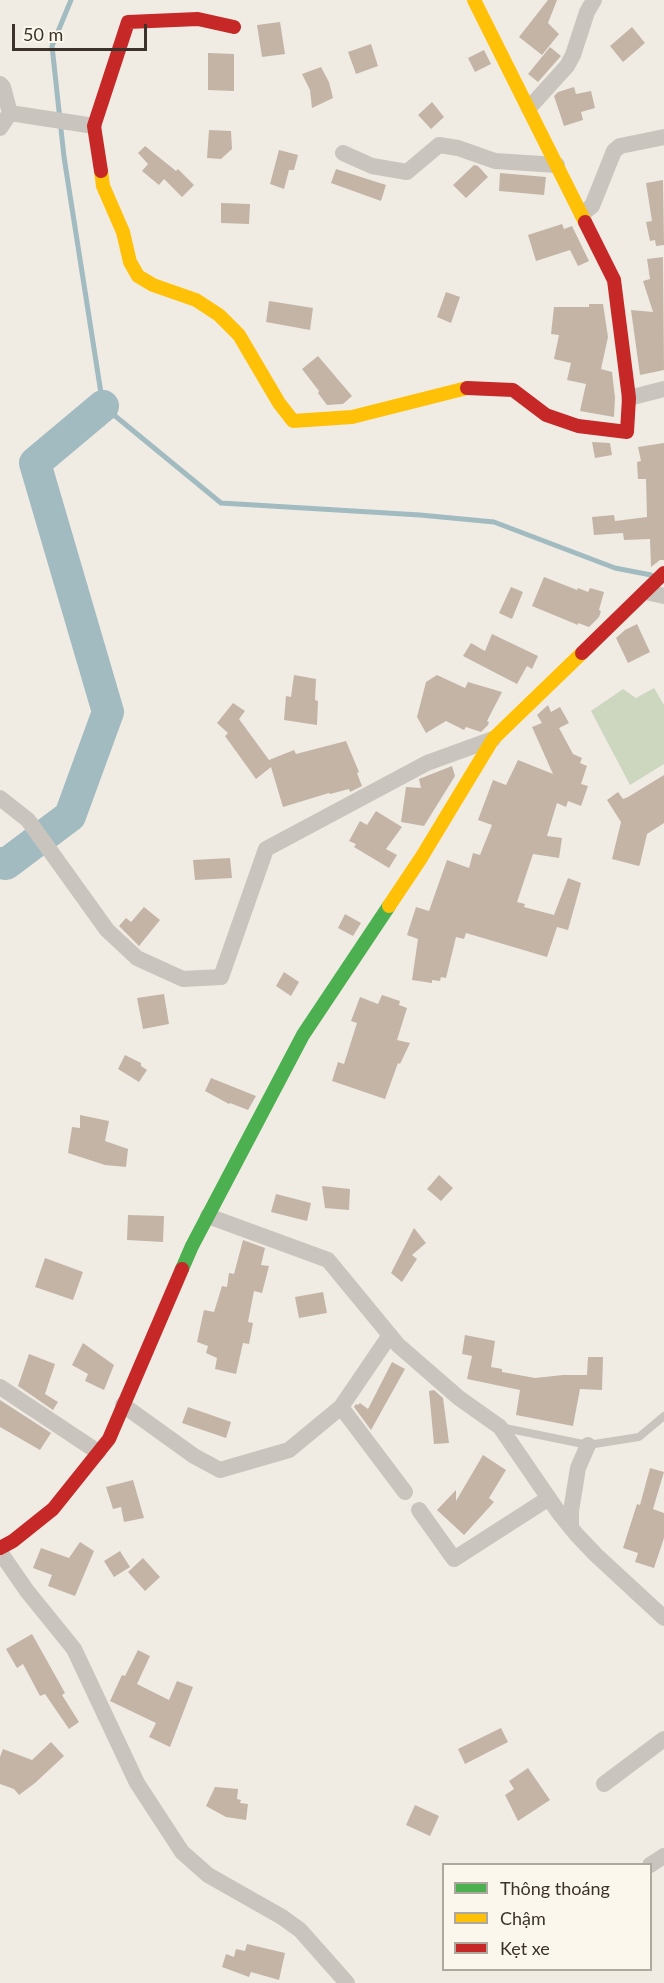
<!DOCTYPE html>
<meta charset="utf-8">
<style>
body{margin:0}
#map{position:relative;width:664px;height:1983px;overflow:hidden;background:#f0ece4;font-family:Lato,sans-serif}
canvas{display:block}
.legend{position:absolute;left:442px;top:1863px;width:210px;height:108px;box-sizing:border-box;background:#fbf7ed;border:2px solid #aea99f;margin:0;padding:8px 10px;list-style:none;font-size:18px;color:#3b332b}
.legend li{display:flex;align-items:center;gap:12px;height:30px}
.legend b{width:30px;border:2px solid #aea99f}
.scale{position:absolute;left:12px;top:24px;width:135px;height:27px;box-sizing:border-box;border:3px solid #3b332b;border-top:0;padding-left:8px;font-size:18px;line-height:21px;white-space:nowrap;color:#3b332b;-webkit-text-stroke:4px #fbf7ed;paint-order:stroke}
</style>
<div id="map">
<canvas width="664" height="1983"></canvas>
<ul class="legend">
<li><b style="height:8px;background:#4caf50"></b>Thông thoáng</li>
<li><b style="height:8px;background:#ffc107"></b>Chậm</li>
<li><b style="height:8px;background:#c62828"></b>Kẹt xe</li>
</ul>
<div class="scale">50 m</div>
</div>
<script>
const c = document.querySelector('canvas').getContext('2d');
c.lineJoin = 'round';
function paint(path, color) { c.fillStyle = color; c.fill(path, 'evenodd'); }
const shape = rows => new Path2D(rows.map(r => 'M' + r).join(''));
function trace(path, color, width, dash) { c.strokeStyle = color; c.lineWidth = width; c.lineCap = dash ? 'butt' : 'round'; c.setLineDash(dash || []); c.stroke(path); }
paint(shape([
 [654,688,664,705,664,764,630,785,591,711,623,689,636,698]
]), '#cdd6bf');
trace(shape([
 [71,0,52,46,64,157,103,406,221,503,420,515,494,522,615,568,651,575]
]), '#a1bbc1', 5);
trace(shape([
 [0,863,6,864,70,816,108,712,35,463,103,406]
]), '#a1bbc1', 32);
paint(shape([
 [548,0,557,0,548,23,559,34,542,55,519,37],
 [280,22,285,54,262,57,257,25],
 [632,27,645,43,623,62,610,46],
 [371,44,378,66,356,74,348,52],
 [550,47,561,56,538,82,528,74],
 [484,50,491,64,475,72,468,58],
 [208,53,234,54,234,91,208,90],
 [321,67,329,82,333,98,312,108,310,90,302,74],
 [574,87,576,94,591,91,595,108,581,112,583,120,564,126,554,96,558,92],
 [432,102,444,117,431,129,418,115],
 [209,130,231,131,232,149,221,159,207,158],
 [145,146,176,171,178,169,194,185,182,197,164,179,159,185,142,171,148,164,138,153],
 [279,150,298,155,294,170,289,170,284,189,270,184],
 [474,165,478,166,488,177,466,198,453,185],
 [336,169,386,185,381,201,331,183],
 [500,173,546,177,544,195,499,191],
 [663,180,664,245,656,246,655,240,650,241,646,222,652,221,646,183],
 [221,203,250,204,249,224,221,223],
 [562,224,564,229,572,226,589,261,578,266,570,250,536,261,528,235],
 [663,257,664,370,640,375,631,310,653,312,643,281,650,279,647,259],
 [446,292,460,297,451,323,437,317],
 [269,301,313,308,310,330,266,322],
 [589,304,603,304,608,337,601,369,612,372,615,398,614,417,580,411,586,384,567,380,571,363,554,359,559,335,551,334,554,307,589,307],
 [318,356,352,396,343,404,327,405,318,393,319,391,302,369],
 [592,442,610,443,612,455,595,458],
 [664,443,664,560,660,560,651,567,650,539,624,540,623,533,594,535,592,517,614,515,615,521,647,517,646,479,638,479,637,462,641,461,638,447],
 [544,577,577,590,578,588,588,592,590,588,604,592,599,610,601,611,599,617,589,627,578,623,578,625,532,606],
 [511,587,523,592,512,619,499,613],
 [637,624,650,652,628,663,616,638,625,630],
 [492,634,538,656,532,669,527,666,517,684,463,656,471,643,485,651],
 [294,675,316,679,315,700,318,701,317,725,284,720,286,696,291,697],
 [437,675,465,688,468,682,502,692,487,721,489,722,488,725,481,732,466,727,464,730,446,721,426,733,417,717,426,682],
 [233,703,245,711,239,719,269,760,294,750,296,754,346,741,359,772,357,773,362,786,350,792,349,789,330,794,329,793,283,807,271,767,256,779,225,736,228,733,217,723],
 [548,705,551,712,560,707,569,723,559,728,573,754,582,758,580,763,587,766,581,784,588,786,581,806,568,801,566,807,557,803,547,836,562,838,559,858,533,854,517,902,525,904,524,907,554,915,568,878,581,883,568,930,557,927,547,957,466,933,464,939,456,937,446,978,441,977,440,981,432,980,432,983,412,980,418,939,407,935,416,907,429,911,447,860,469,868,473,853,480,855,492,825,478,820,493,780,506,785,518,760,553,774,532,727,542,723,537,715],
 [452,766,455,776,424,826,401,822,406,787,421,788,419,779],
 [664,775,664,823,647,834,640,864,639,866,612,859,621,822,607,800,618,792,623,799,628,797],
 [376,811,402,827,386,849,397,855,389,868,354,847,356,844,349,841,360,821,367,825],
 [230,858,232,878,195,880,193,860],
 [144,907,160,920,139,946,119,926,126,918,131,922],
 [345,914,361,923,353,936,338,928],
 [284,972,299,982,291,996,276,986],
 [164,994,169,1024,143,1029,137,998],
 [382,995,400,1001,399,1005,407,1008,397,1040,410,1043,400,1064,398,1063,385,1099,332,1081,338,1062,344,1064,357,1023,351,1021,360,997,378,1004],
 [125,1055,141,1063,141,1066,147,1070,139,1082,118,1069],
 [211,1078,256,1096,248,1110,230,1103,229,1104,205,1091],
 [80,1115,109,1121,105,1141,128,1149,126,1167,105,1165,68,1153,72,1127,80,1128],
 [439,1175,453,1188,441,1201,427,1189],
 [322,1186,350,1189,349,1210,325,1208],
 [276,1194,311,1203,307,1221,271,1212],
 [128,1215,164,1216,163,1242,127,1240],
 [414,1228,426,1243,412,1255,417,1259,402,1282,391,1273],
 [243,1240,265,1248,261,1265,269,1266,262,1293,254,1291,248,1322,253,1323,249,1344,243,1343,236,1374,215,1369,217,1358,206,1353,208,1346,197,1342,204,1310,214,1312,222,1286,227,1287,229,1273,234,1274],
 [45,1258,83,1272,73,1300,35,1287],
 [323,1292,327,1313,299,1318,295,1297],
 [465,1335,495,1341,491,1367,502,1369,502,1372,535,1378,563,1375,587,1375,588,1357,603,1357,602,1390,580,1389,573,1426,516,1415,520,1390,467,1379,472,1356,462,1354],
 [83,1343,114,1365,104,1390,85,1381,88,1374,72,1365],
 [29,1354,55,1364,45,1394,58,1402,53,1410,18,1386],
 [392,1362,405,1369,371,1430,354,1407,356,1404,358,1405,360,1403,368,1409],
 [434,1390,443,1398,449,1443,434,1444,429,1391],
 [0,1400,51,1433,40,1450,0,1427],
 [188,1407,231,1422,226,1438,182,1423],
 [483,1455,506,1470,489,1498,494,1502,464,1535,437,1510,456,1490,456,1501],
 [650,1468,664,1472,653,1509,664,1513,664,1538,654,1568,635,1562,638,1553,623,1548,637,1504,640,1505],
 [133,1480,144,1518,124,1522,121,1507,113,1509,106,1487],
 [80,1542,94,1551,75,1596,48,1586,52,1575,33,1568,41,1548,69,1558],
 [120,1551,130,1567,114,1577,104,1561],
 [143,1558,160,1577,145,1591,128,1572],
 [32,1634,65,1693,62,1695,79,1722,69,1729,45,1694,40,1696,23,1664,17,1668,6,1649],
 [138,1650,150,1656,137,1684,169,1700,177,1681,193,1687,170,1747,149,1737,156,1723,110,1701,122,1675,125,1676],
 [501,1728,508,1742,465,1764,458,1749],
 [51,1742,64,1756,35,1783,19,1795,14,1789,0,1784,0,1757,3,1749,32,1760],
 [528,1768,550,1800,518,1821,505,1795,514,1789,509,1781],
 [215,1787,238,1789,237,1799,241,1800,240,1803,248,1804,246,1820,226,1817,206,1806],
 [415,1805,439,1816,430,1836,406,1825],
 [247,1944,285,1953,279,1980,251,1972,249,1977,222,1967,226,1954,234,1957,236,1949,245,1951]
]), '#c3b4a6');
trace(shape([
 [500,1427,588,1445,639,1437,664,1416]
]), '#c9c5be', 8);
trace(shape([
 [0,84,3,87,10,113],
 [529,108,567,66,573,55,587,12,594,0],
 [0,128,10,113,94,126],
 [343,153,372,166,407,172,439,145,458,148,495,161,557,165],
 [582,214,592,206,614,151,620,146,664,137],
 [629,398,664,389],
 [646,592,664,596],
 [0,798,28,820,107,930,137,958,183,979,221,977,266,849,427,763,493,739],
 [208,1216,328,1260,398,1345,459,1398,500,1427,559,1513,576,1534,596,1555,664,1618],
 [390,1335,341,1407,405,1492],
 [0,1387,98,1452],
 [123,1405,194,1456,220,1470,289,1450,341,1407],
 [419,1510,454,1559,549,1498],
 [571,1527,571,1511,578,1468,588,1445],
 [0,1552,27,1591,74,1649,137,1783,182,1852,208,1875,282,1917,300,1930,347,1983],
 [604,1784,664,1739],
 [650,1865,664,1856]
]), '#c9c5be', 16);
trace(shape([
 [182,1269,192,1246,303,1035,389,906]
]), '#4caf50', 14);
trace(shape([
 [474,0,585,222],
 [101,171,103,186,123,232,130,262,138,276,153,285,196,300,219,315,239,335,279,403,293,421,352,417,467,388],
 [389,906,421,858,493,739,582,653]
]), '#ffc107', 14);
trace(shape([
 [101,171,94,126,128,22,198,19,234,27],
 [467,388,513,390,546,415,578,426,627,432,629,398,614,280,585,222],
 [582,653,664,573],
 [0,1548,13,1541,53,1509,109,1439,182,1269]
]), '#c62828', 14);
</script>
